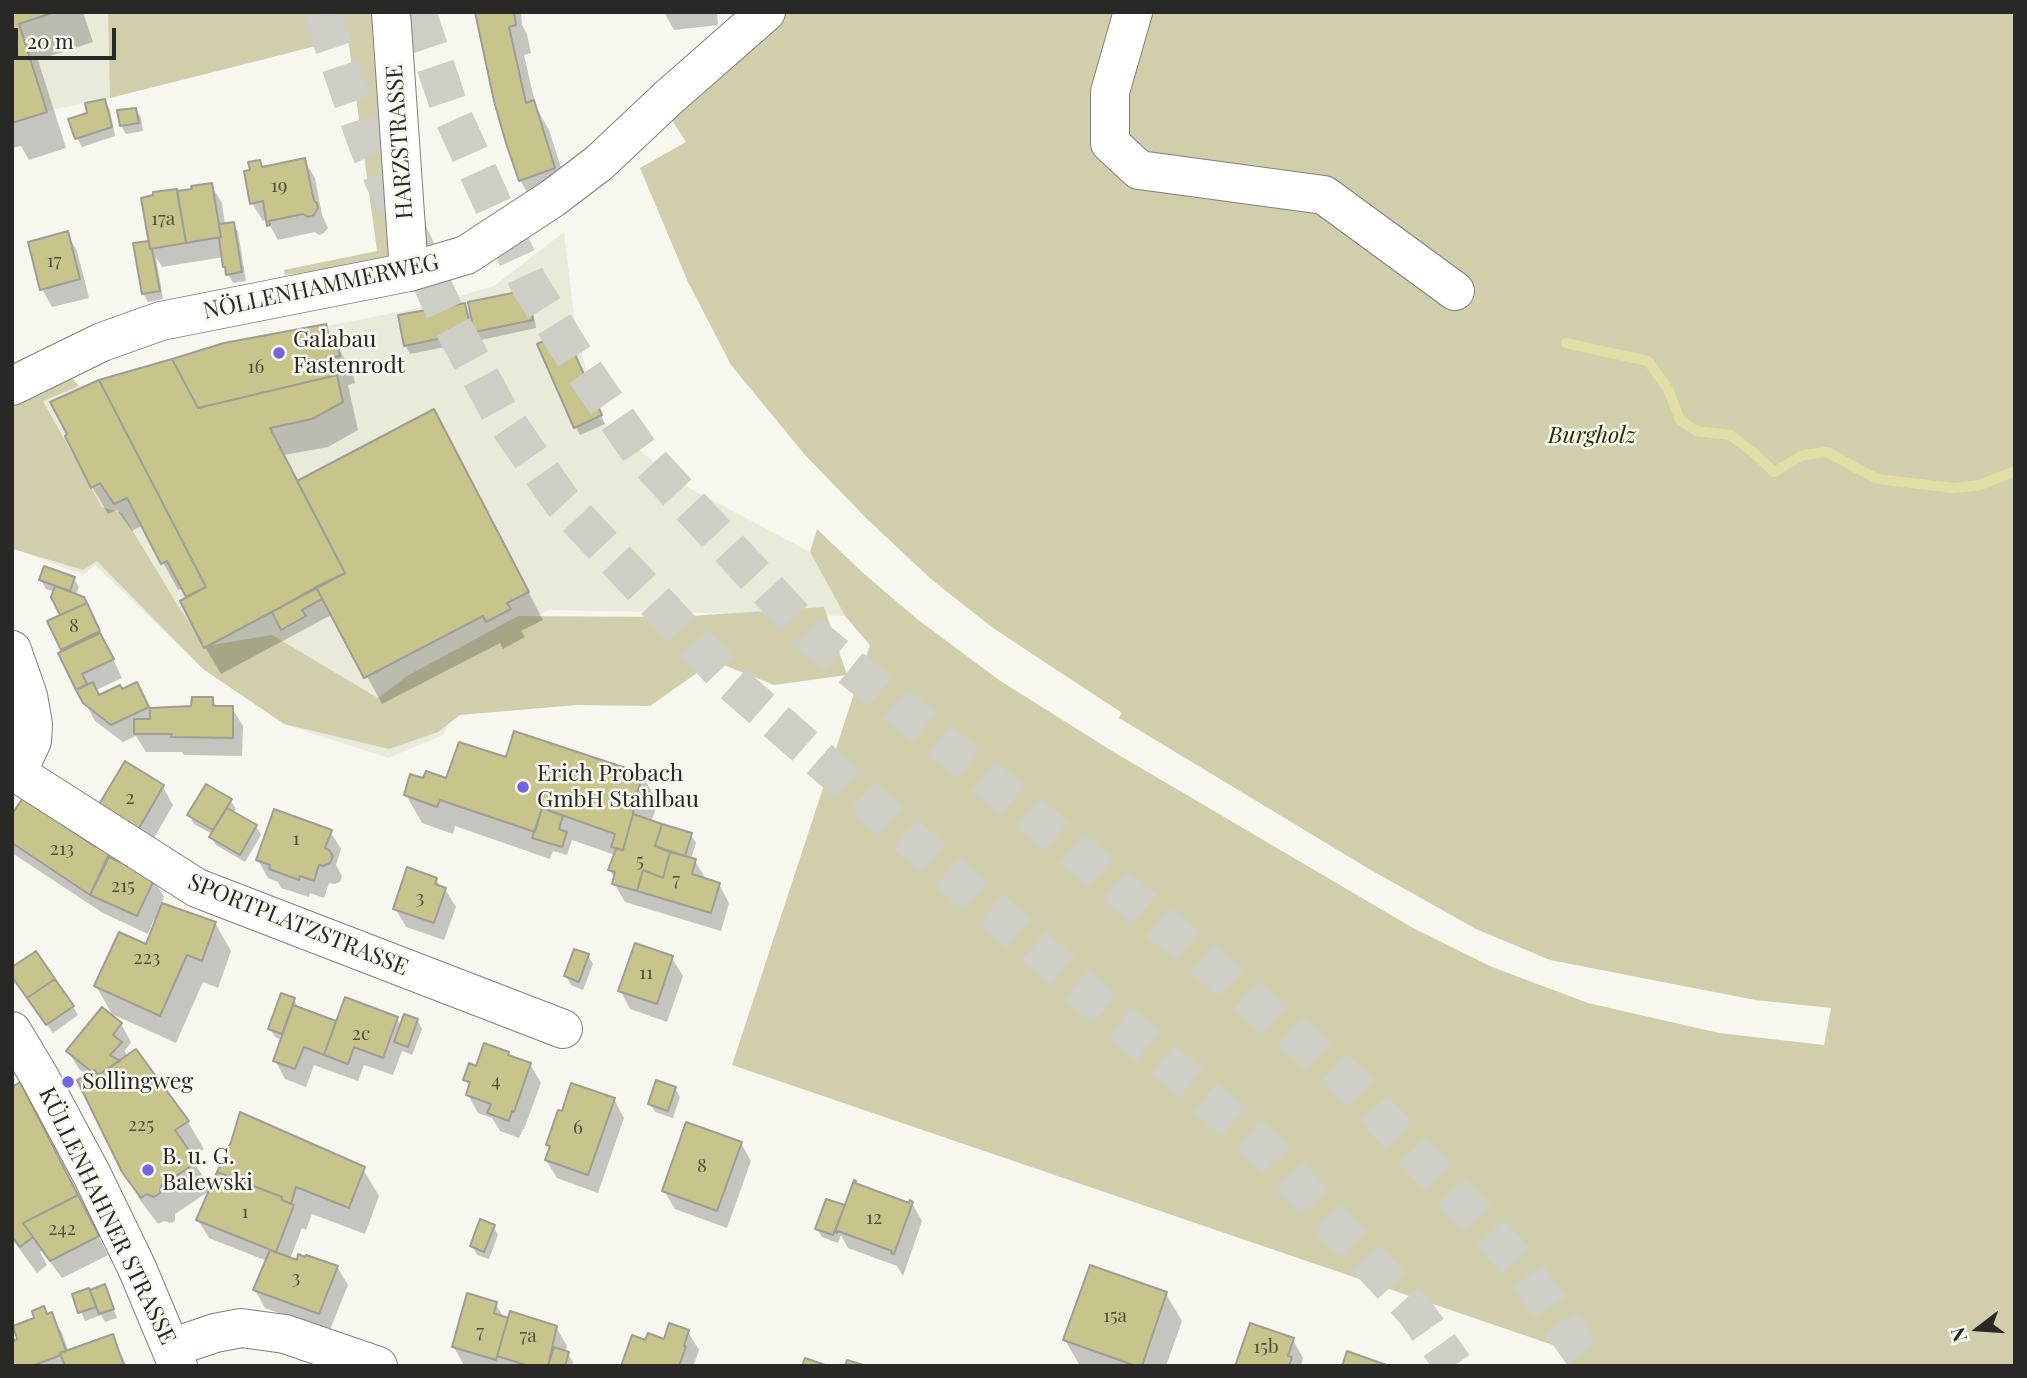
<!DOCTYPE html>
<meta charset="utf-8">
<style>
body{margin:0}
#map{position:relative;width:2027px;height:1378px;overflow:hidden;background:#f7f7ef;font-family:"Playfair Display",serif}
canvas{display:block}
.frame{position:absolute;inset:0;border:14px solid #282826;pointer-events:none}
.north{position:absolute;left:1943px;top:1294px;width:70px;height:70px;-webkit-text-stroke:5px #f7f7ef;paint-order:stroke;rotate:253deg;font-size:19px;font-weight:700;line-height:28px;text-align:center;color:#282826}
.north::after{content:'';display:block;margin:auto;width:24px;height:32px;background:#282826;clip-path:polygon(50% 0,100% 100%,50% 72%,0 100%)}
.scale{position:absolute;left:14px;top:28px;width:102px;height:32px;box-sizing:border-box;border:4px solid #282826;border-top:0;padding-left:9px;font-size:21px;line-height:24px;white-space:nowrap;color:#282826;-webkit-text-stroke:5px #f7f7ef;paint-order:stroke}
</style>
<div id="map">
<canvas width="2027" height="1378"></canvas>
<div class="frame"></div>
<div class="north">N</div>
<div class="scale">20 m</div>
</div>
<script>
const c = document.querySelector('canvas').getContext('2d');
c.lineJoin = 'round';
function paint(path, color) { c.fillStyle = color; c.fill(path, 'evenodd'); }
const shape = rows => new Path2D(rows.map(r => 'M' + r).join(''));
function trace(path, color, width, dash) { c.strokeStyle = color; c.lineWidth = width; c.lineCap = dash ? 'butt' : 'round'; c.setLineDash(dash || []); c.stroke(path); }
function drawText(font, color, halo, rows, align = 'center') {
  c.font = font + ' "Playfair Display",serif'; c.lineWidth = 5; c.setLineDash([]); c.textBaseline = 'middle'; c.strokeStyle = halo; c.fillStyle = color; for (const [text, x, y, turn = 0] of rows) {
    c.save(); c.translate(x, y); c.rotate((+turn || 0) * Math.PI / 180); c.textAlign = isNaN(turn) ? turn : align; if (halo) c.strokeText(text, 0, 0); c.fillText(text, 0, 0); c.restore();
  }
}
paint(shape([
 [12,12,273,12,284,54,110,98,12,118],
 [564,232,576,331,599,419,684,485,810,552,845,616,548,610,486,646,443,735,388,758,286,725,205,670,95,565,83,575,20,551,32,531,32,405,79,386,229,345,419,308,494,286]
]), '#eaeadb');
paint(shape([
 [108,12,377,12,390,257,343,271,285,275,284,270,377,251,348,38,110,98],
 [742,12,2015,12,2015,1366,1568,1366,1553,1345,732,1065,870,645,845,616,810,552,817,529,862,572,917,619,999,680,1112,751,1413,928,1492,967,1588,1003,1719,1033,1824,1045,1831,1008,1755,1000,1550,960,1476,929,1369,869,1119,718,1122,713,993,628,931,579,867,519,805,455,731,365,688,282,640,168,686,142,666,111,683,59],
 [72,378,79,386,43,401,102,507,122,513,180,609,206,646,272,635,378,698,407,676,518,616,675,617,824,607,847,675,774,685,714,661,650,706,577,705,460,715,438,732,389,749,284,724,203,669,97,561,83,570,13,549,12,405]
]), '#d1cfab');
paint(shape([
 [12,12,83,12,93,42,38,60,66,148,29,160,21,146,12,148],
 [477,12,521,12,522,25,527,34,531,53,524,55,536,107,549,130,570,196,536,208,520,180],
 [664,12,717,12,718,25,674,30],
 [105,101,110,110,115,136,82,147,77,138,90,114],
 [136,109,141,118,143,131,126,134,121,126],
 [304,160,315,178,322,215,328,228,324,233,319,235,315,232,278,240,267,220,263,221,252,203,252,171,259,162,263,169],
 [211,185,222,203,225,225,233,224,238,232,246,281,233,283,228,274,224,257,162,267,156,257,163,299,148,302,143,293,151,242,177,193],
 [67,233,77,251,89,298,52,307,42,289],
 [526,292,531,301,536,328,481,340,472,326,475,341,410,354,405,345,464,304,472,319],
 [325,326,353,373,355,383,348,385,358,430,328,447,284,455,298,482,449,439,543,620,521,631,525,637,503,649,500,643,382,704,333,614,221,674,205,647,183,588,178,590,143,525,132,531,117,510,108,514,92,487],
 [565,334,605,424,580,435,576,427],
 [74,579,79,587,76,596,83,598,88,608,122,678,96,690,100,697,122,691,136,684,150,710,193,707,212,699,217,707,232,708,243,726,242,756,184,755,182,752,146,752,136,736,123,742,95,721,60,654,64,652,50,622,62,616,53,597,55,592,46,589,41,580],
 [507,760,642,775,658,803,651,822,691,835,696,843,691,859,695,861,706,879,719,884,729,903,721,931,625,902,614,883,615,879,610,870,615,855,572,840,567,855,553,851,550,859,455,826,453,834,422,823,406,795,424,780,447,780],
 [163,787,173,805,146,852,108,829],
 [231,801,236,809,233,813,256,826,261,835,245,862,216,845,211,837,212,834,194,824,189,815],
 [12,817,109,854,113,861,154,879,164,897,161,905,215,923,231,951,218,988,203,982,176,1043,112,1014,96,986,147,947,157,920,154,919,148,934,103,913,12,853],
 [330,831,341,849,336,865,342,876,340,882,334,884,329,883,324,898,310,893,309,897,281,888,278,882,268,878,258,860],
 [436,879,441,888,445,889,456,907,444,940,406,927,395,908],
 [588,956,593,964,583,990,571,985,566,976],
 [672,958,683,976,667,1022,630,1009,620,990],
 [15,979,73,1007,78,1015,53,1033],
 [294,999,299,1009,337,1024,397,1018,401,1026,417,1020,422,1029,412,1055,402,1051,393,1075,364,1065,358,1081,314,1065,306,1087,285,1079,275,1060,282,1040,275,1037,270,1029],
 [121,1024,131,1042,125,1051,128,1057,136,1051,188,1122,204,1149,191,1157,211,1190,363,1169,379,1196,365,1234,312,1214,306,1230,302,1228,290,1259,337,1267,348,1285,329,1332,265,1308,255,1290,267,1261,209,1238,198,1220,211,1190,175,1214,175,1221,170,1223,164,1221,158,1224,140,1200,124,1171,88,1076,79,1069,68,1051],
 [508,1053,510,1057,530,1064,541,1083,524,1129,523,1129,519,1138,500,1131,492,1118,478,1113,468,1095,470,1088,465,1079,477,1068],
 [675,1088,680,1097,673,1118,655,1112,650,1104],
 [12,1090,35,1111,108,1255,62,1278,42,1251,40,1252,47,1265,37,1273,12,1239],
 [614,1099,624,1118,598,1193,557,1178,546,1160,550,1149,548,1145],
 [741,1143,751,1161,727,1228,675,1209,664,1191],
 [912,1203,922,1221,903,1276,897,1266,848,1248,841,1235,838,1243,822,1237,817,1229,843,1207,909,1205],
 [493,1226,498,1235,489,1259,477,1255,472,1246],
 [104,1286,117,1318,105,1322,101,1315,85,1321,74,1295],
 [1166,1294,1182,1321,1166,1366,1080,1366,1065,1340],
 [496,1304,504,1319,556,1327,567,1346,565,1353,568,1354,573,1362,572,1366,464,1365,453,1346],
 [51,1314,62,1333,69,1352,112,1336,127,1366,12,1366,47,1316],
 [688,1332,699,1350,694,1364,695,1366,623,1366,646,1342,665,1341],
 [1293,1340,1303,1358,1301,1366,1237,1366]
]), '#0003');
trace(shape([
 [1566,343,1648,361,1668,389,1680,420,1696,431,1730,435,1754,453,1774,472,1803,455,1827,452,1877,479,1954,488,1980,485,2015,471]
]), '#e2dfa6', 10);
const building = shape([
 [12,12,55,12,19,24,47,112,12,123,12,12],
 [475,12,514,12,516,25,509,27,526,103,534,100,555,168,519,181,506,143,494,101,475,12],
 [105,99,112,127,75,139,68,119,87,113,85,103,105,99],
 [136,108,139,123,120,126,117,110,136,108],
 [305,158,314,201,317,203,318,208,314,215,308,217,303,214,269,221,270,225,267,226,263,201,250,204,244,171,250,170,248,162,260,160,262,167,305,158],
 [212,183,221,237,186,243,177,191,192,189,191,186,212,183],
 [177,189,186,243,150,249,141,198,153,195,153,192,177,189],
 [234,222,242,272,226,275,225,267,223,267,219,238,221,237,219,224,234,222],
 [68,231,80,279,40,290,28,242,68,231],
 [149,241,150,249,152,249,160,291,142,294,133,243,149,241],
 [527,290,533,320,474,332,468,302,527,290],
 [465,303,471,332,404,346,398,315,465,303],
 [326,324,331,345,338,344,340,356,334,357,337,375,198,408,172,359,224,343,326,324],
 [565,332,602,415,574,428,537,344,565,332],
 [172,359,198,408,337,375,343,402,312,419,270,428,345,573,204,648,180,601,206,587,99,380,172,359],
 [99,380,206,587,186,597,167,561,161,564,127,498,114,504,100,483,91,488,65,436,67,434,50,402,99,380],
 [434,409,529,592,507,603,511,609,486,622,483,616,364,678,316,587,345,573,297,481,434,409],
 [44,566,75,577,70,591,39,580,44,566],
 [55,586,84,597,87,603,60,615,51,597,55,586],
 [316,587,322,599,302,610,306,616,281,630,272,612,316,587],
 [87,603,100,631,61,650,47,621,87,603],
 [100,633,114,659,82,674,87,684,76,690,58,653,100,633],
 [93,682,99,695,120,685,122,689,137,682,149,707,111,725,83,703,76,690,93,682],
 [192,697,213,697,213,706,233,706,233,738,171,737,172,734,134,734,134,719,150,719,150,708,191,706,192,697],
 [514,731,644,774,635,798,633,814,623,850,611,847,615,834,542,808,535,832,440,800,437,807,404,795,410,774,423,778,426,771,446,778,459,742,506,757,514,731],
 [125,761,164,785,135,835,95,811,125,761],
 [206,784,232,799,213,830,187,815,206,784],
 [23,798,94,846,110,852,90,895,12,843,12,814,23,798],
 [227,808,257,825,240,855,209,837,227,808],
 [542,808,563,816,559,829,567,832,562,847,532,838,542,808],
 [274,809,332,830,325,848,329,850,333,856,330,863,323,866,319,865,314,881,300,876,299,880,269,869,270,865,256,860,274,809],
 [633,814,662,824,655,846,670,852,663,878,643,870,637,891,612,884,615,872,608,870,616,849,623,850,633,814],
 [662,824,692,833,685,856,655,846,662,824],
 [670,852,696,859,692,874,720,883,711,913,637,891,643,870,663,878,670,852],
 [109,857,155,878,137,916,90,895,109,857],
 [407,867,437,878,435,884,446,888,434,923,393,909,407,867],
 [162,903,216,922,202,961,187,955,160,1016,94,986,119,932,146,944,162,903],
 [635,943,673,956,657,1004,618,991,635,943],
 [574,949,589,954,579,982,564,976,574,949],
 [36,951,55,979,27,998,12,977,12,967,36,951],
 [55,979,74,1006,46,1025,27,998,55,979],
 [281,993,295,998,282,1034,268,1029,281,993],
 [345,997,398,1017,383,1058,354,1047,348,1064,324,1055,345,997],
 [293,1005,336,1021,324,1055,304,1047,295,1069,273,1061,293,1005],
 [102,1007,122,1023,113,1035,122,1042,110,1055,120,1061,98,1075,95,1070,92,1072,66,1051,102,1007],
 [404,1014,418,1019,408,1047,394,1042,404,1014],
 [484,1043,509,1052,508,1055,531,1063,514,1112,512,1111,509,1121,487,1113,491,1104,466,1095,470,1082,463,1080,469,1063,476,1066,484,1043],
 [136,1049,189,1121,175,1130,197,1162,161,1186,160,1193,154,1197,147,1194,141,1198,122,1172,77,1080,95,1070,98,1075,136,1049],
 [656,1080,676,1087,668,1111,648,1104,656,1080],
 [20,1082,78,1195,23,1223,33,1237,20,1247,12,1236,12,1087,20,1082],
 [571,1083,615,1098,588,1175,545,1160,550,1146,546,1145,558,1110,562,1111,571,1083],
 [240,1112,365,1167,349,1208,296,1187,291,1204,282,1200,282,1197,217,1172,231,1142,240,1112],
 [686,1122,742,1142,717,1211,662,1191,686,1122],
 [217,1172,282,1197,282,1200,294,1205,276,1252,196,1220,217,1172],
 [854,1180,856,1181,855,1183,909,1203,910,1200,913,1202,894,1254,891,1253,892,1251,838,1231,837,1233,835,1232,854,1180],
 [78,1195,99,1236,50,1261,23,1223,78,1195],
 [826,1199,845,1205,833,1235,815,1229,826,1199],
 [480,1219,495,1225,484,1252,470,1246,480,1219],
 [270,1250,297,1260,298,1254,305,1257,306,1255,338,1266,319,1314,253,1290,270,1250],
 [1090,1265,1167,1292,1142,1366,1136,1366,1063,1340,1090,1265],
 [105,1284,114,1309,99,1314,90,1290,105,1284],
 [89,1288,96,1307,78,1313,72,1294,89,1288],
 [467,1293,497,1302,494,1313,508,1318,496,1360,452,1347,467,1293],
 [44,1306,47,1314,52,1312,66,1351,60,1353,61,1355,32,1366,12,1366,12,1341,17,1339,13,1326,34,1318,32,1311,44,1306],
 [510,1311,557,1326,548,1366,529,1366,497,1356,510,1311],
 [669,1323,689,1330,684,1346,686,1347,679,1366,621,1366,632,1335,645,1340,648,1333,664,1339,669,1323],
 [1250,1323,1294,1338,1288,1356,1292,1357,1289,1366,1235,1366,1250,1323],
 [113,1334,124,1366,65,1366,60,1353,113,1334],
 [554,1347,569,1352,565,1366,548,1366,554,1347],
 [1347,1351,1389,1366,1342,1366,1347,1351],
 [805,1358,828,1366,802,1366,805,1358],
 [847,1360,867,1366,845,1366,847,1360]
]);
paint(building, '#c7c48c');
trace(building, '#9e9e97', 2);
trace(shape([
 [322,12,368,146,445,312,499,411,562,502,730,681,1264,1148,1414,1310,1454,1366],
 [417,12,451,112,528,282,579,364,640,452,807,632,1082,857,1347,1080,1518,1263,1592,1366]
]), '#cecec7', 38, [38, 19]);
const minor = shape([
 [391,12,409,272],
 [1133,12,1110,92,1110,143,1139,170,1324,195,1455,291],
 [12,386,102,342,161,321,409,272,466,255,553,198,599,163,668,98,766,12],
 [12,650,28,696,33,724,32,741,24,758,12,767],
 [12,770,197,888,563,1029],
 [12,1031,39,1076,92,1175,137,1268,178,1366],
 [171,1348,215,1333,241,1328,285,1334,378,1366]
]);
trace(minor, '#80807a', 40);
trace(minor, '#fff', 38);
for (const [x, y, r, color] of [
 [279,353,7,"#7364df"],
 [523,787,7,"#7364df"],
 [68,1082,7,"#7364df"],
 [148,1170,7,"#7364df"]
]) { const dot = new Path2D(); dot.arc(x, y, r, 0, 2 * Math.PI); c.fillStyle = color; c.fill(dot); trace(dot, '#f7f7ef', 2.5); }
drawText('19px', '#504f40', null, [
 ["19",279,186],
 ["17a",163,219],
 ["17",54,261],
 ["16",256,367],
 ["8",74,626],
 ["2",130,798],
 ["1",296,839],
 ["213",62,849],
 ["5",640,861],
 ["7",676,880],
 ["215",123,886],
 ["3",420,898],
 ["223",147,958],
 ["11",646,973],
 ["2c",361,1034],
 ["4",496,1081],
 ["225",141,1125],
 ["6",578,1128],
 ["8",702,1166],
 ["1",245,1212],
 ["12",874,1218],
 ["242",62,1229],
 ["3",296,1278],
 ["15a",1115,1316],
 ["7",480,1332],
 ["7a",528,1336],
 ["15b",1266,1347]
]);
drawText('23px', '#282826', '#f7f7ef', [
 ["HARZSTRASSE",400,142,-94],
 ["NÖLLENHAMMERWEG",321,287,-12],
 ["SPORTPLATZSTRASSE",298,925,22],
 ["KÜLLENHAHNER STRASSE",107,1216,64]
]);
drawText('23px', '#282826', '#f7f7ef', [
 ["Galabau",293,340],
 ["Fastenrodt",293,366],
 ["Erich Probach",537,774],
 ["GmbH Stahlbau",537,800],
 ["Sollingweg",82,1082],
 ["B. u. G.",162,1157],
 ["Balewski",162,1183]
], 'left');
drawText('italic 23px', '#2e2b00', '#f7f7ef', [
 ["Burgholz",1592,436]
]);
</script>
